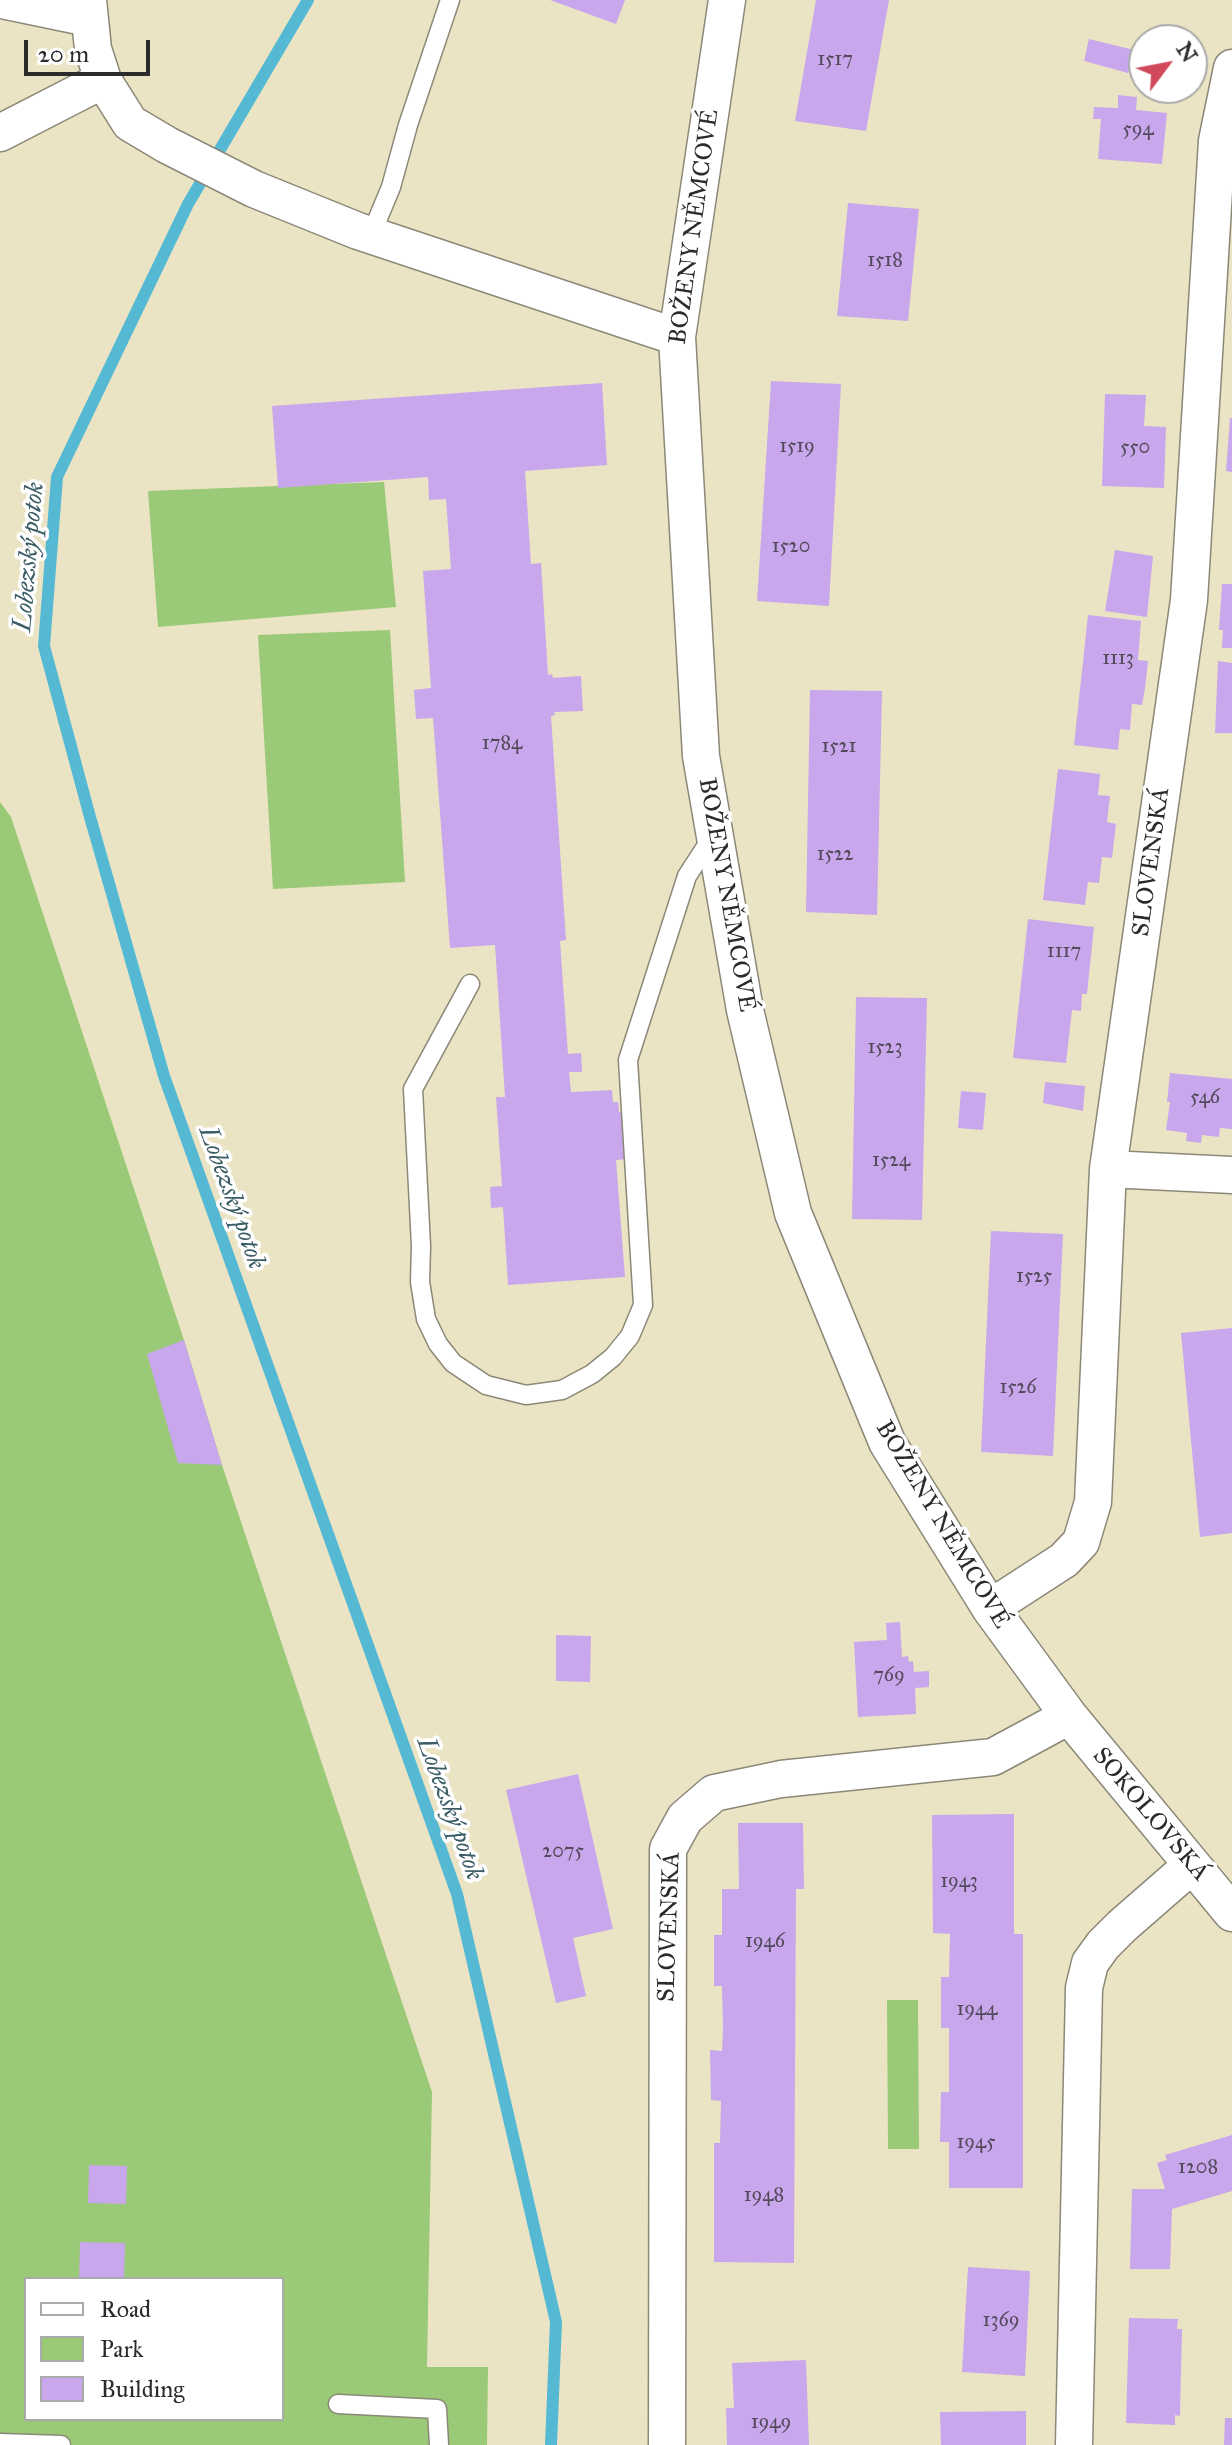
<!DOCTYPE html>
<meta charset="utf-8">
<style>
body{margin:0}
#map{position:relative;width:1232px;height:2445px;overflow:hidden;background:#ebe4c4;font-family:"IM FELL Great Primer",serif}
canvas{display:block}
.legend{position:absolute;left:24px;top:2277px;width:260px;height:144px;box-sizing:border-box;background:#fff;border:2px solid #aaa;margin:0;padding:10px 14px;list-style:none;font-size:24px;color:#2b2b2b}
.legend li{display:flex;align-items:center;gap:16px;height:40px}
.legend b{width:40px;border:2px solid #aaa}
.north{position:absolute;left:1128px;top:24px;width:80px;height:80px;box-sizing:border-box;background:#fff;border:2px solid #aaa;border-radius:50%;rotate:58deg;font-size:22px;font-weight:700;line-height:32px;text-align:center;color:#2b2b2b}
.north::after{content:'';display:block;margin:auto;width:28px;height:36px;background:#d1495b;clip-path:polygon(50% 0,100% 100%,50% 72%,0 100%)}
.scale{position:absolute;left:24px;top:40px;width:126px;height:36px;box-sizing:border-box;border:4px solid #2b2b2b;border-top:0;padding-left:10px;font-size:24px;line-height:28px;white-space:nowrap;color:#2b2b2b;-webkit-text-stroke:6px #fff;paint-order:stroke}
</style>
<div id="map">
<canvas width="1232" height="2445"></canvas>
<ul class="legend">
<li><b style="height:10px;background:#fff"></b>Road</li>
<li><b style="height:22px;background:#9ac977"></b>Park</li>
<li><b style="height:22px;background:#c9a7ec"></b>Building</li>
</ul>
<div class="north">N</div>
<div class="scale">20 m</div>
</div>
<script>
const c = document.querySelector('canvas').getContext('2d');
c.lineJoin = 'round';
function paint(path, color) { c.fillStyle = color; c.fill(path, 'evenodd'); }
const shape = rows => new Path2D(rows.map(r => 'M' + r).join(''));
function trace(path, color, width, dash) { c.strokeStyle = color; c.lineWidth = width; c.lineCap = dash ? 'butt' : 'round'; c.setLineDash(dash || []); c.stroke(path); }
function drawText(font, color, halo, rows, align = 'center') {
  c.font = font + ' "IM FELL Great Primer",serif'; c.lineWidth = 7; c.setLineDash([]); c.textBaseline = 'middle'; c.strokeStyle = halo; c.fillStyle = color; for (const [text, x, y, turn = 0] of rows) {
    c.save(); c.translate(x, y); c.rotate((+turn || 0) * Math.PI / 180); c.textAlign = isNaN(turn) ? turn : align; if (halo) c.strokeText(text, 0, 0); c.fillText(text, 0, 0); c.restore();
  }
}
paint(shape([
 [384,482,396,607,158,627,148,491],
 [390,630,405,882,273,889,258,635],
 [0,802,11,817,184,1340,222,1465,432,2092,427,2367,488,2367,487,2445,0,2445],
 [26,2279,282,2279,282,2419,26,2419],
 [887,2000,918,2000,919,2149,888,2149]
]), '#9ac977');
trace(shape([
 [308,0,188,204,57,477,44,646,90,817,164,1076,457,1894,556,2322,551,2445]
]), '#56b9d4', 12);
paint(shape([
 [550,0,625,0,616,24],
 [816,0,889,0,866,131,795,121],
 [1089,39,1134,50,1128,73,1084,61],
 [1118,95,1137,97,1136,110,1167,113,1162,164,1098,159,1101,119,1093,119,1094,107,1118,108],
 [848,203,919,209,908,321,837,316],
 [771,381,841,384,829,606,757,601],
 [602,383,607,465,525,471,531,564,541,563,548,675,552,674,553,678,581,676,583,711,554,712,555,715,551,716,566,940,560,941,568,1054,581,1053,582,1072,569,1072,571,1092,612,1090,613,1102,618,1102,619,1112,623,1112,626,1159,616,1160,625,1277,508,1285,503,1207,491,1208,490,1187,502,1186,496,1097,505,1097,495,945,450,948,433,718,416,719,414,690,431,688,423,571,451,569,446,499,429,500,428,477,278,488,272,406],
 [1105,394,1146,395,1144,426,1166,427,1164,488,1102,486],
 [1230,418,1232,418,1232,472,1226,471],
 [1115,550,1153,556,1147,617,1105,611],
 [1222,584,1232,584,1232,648,1222,648,1223,630,1219,630],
 [1088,615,1141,621,1138,660,1148,661,1145,688,1142,705,1132,704,1130,730,1120,729,1118,750,1074,745],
 [1218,661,1232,663,1232,733,1215,733],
 [810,690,882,691,877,915,806,912],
 [1058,769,1100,774,1098,795,1110,796,1107,822,1116,824,1112,858,1102,857,1099,883,1088,882,1085,905,1043,900],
 [1028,919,1094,927,1087,994,1082,994,1081,1011,1072,1010,1066,1063,1013,1058],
 [856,997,927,998,922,1220,852,1219],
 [1170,1073,1232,1079,1232,1129,1220,1128,1219,1137,1202,1135,1201,1143,1186,1141,1187,1133,1166,1130,1170,1102,1167,1102],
 [1045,1082,1085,1086,1083,1111,1043,1103],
 [961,1091,986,1093,983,1130,958,1128],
 [991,1231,1063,1234,1053,1456,981,1452],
 [1232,1328,1232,1533,1200,1537,1181,1333],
 [184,1340,222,1465,178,1463,147,1354],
 [900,1622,902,1657,908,1656,909,1662,913,1661,914,1672,929,1671,929,1687,915,1688,916,1714,858,1717,854,1642,887,1640,886,1623],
 [556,1635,591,1636,590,1682,556,1681],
 [578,1774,613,1929,573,1938,586,1996,556,2003,506,1790],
 [1014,1814,1014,1934,1023,1934,1023,2188,949,2188,949,2142,940,2142,941,2092,949,2092,949,2028,941,2028,941,1977,949,1977,950,1934,933,1933,932,1815],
 [738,1823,803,1823,804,1889,796,1889,794,2263,714,2262,714,2143,720,2143,721,2101,711,2100,710,2050,722,2051,723,2029,722,1986,714,1986,714,1935,722,1935,722,1889,739,1889],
 [1232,2135,1232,2191,1172,2209,1170,2269,1130,2269,1132,2189,1165,2189,1157,2163,1167,2160,1165,2155],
 [89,2165,127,2166,126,2204,88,2203],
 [80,2242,125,2243,124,2279,79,2279],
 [968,2267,1030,2271,1025,2376,962,2372],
 [1129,2318,1178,2319,1177,2329,1182,2329,1180,2416,1175,2415,1175,2425,1126,2423],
 [806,2360,809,2445,727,2445,726,2408,734,2408,732,2363],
 [1026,2411,1026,2445,941,2445,940,2412],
 [1225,2418,1232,2418,1232,2445,1224,2445]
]), '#c9a7ec');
const lane = shape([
 [371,235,391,187,408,125,450,0],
 [470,984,413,1089,421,1246,420,1282,426,1319,438,1344,453,1363,486,1385,526,1395,562,1390,592,1374,613,1357,630,1336,643,1305,628,1060,687,876,713,836],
 [338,2404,437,2409,439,2445],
 [0,2443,61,2445]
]);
const street = shape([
 [2,0,88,18],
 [88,0,93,49,103,80],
 [727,0,677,337,701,756,745,1010,793,1213,887,1442,990,1608,1069,1716,1232,1913],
 [0,133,103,80,130,123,167,145,254,189,358,231,677,337],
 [1108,1169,1232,1175],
 [990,1608,1064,1560,1081,1542,1093,1502,1108,1169,1189,600,1217,141,1232,68],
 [667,2445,668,1849,685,1818,714,1793,781,1779,993,1757,1069,1716],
 [1074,2445,1084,1988,1090,1963,1103,1945,1122,1926,1192,1865]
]);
trace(lane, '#8b8878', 21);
trace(street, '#8b8878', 39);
trace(lane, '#fff', 18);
trace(street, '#fff', 36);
drawText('20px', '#524a5b', null, [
 ["1517",835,60],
 ["594",1138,130],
 ["1518",885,261],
 ["1519",797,447],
 ["550",1135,448],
 ["1520",791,547],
 ["1113",1118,659],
 ["1784",502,744],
 ["1521",839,747],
 ["1522",835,855],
 ["1117",1064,952],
 ["1523",885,1048],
 ["546",1205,1098],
 ["1524",891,1161],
 ["1525",1034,1277],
 ["1526",1018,1388],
 ["769",889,1676],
 ["2075",563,1852],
 ["1943",959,1882],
 ["1946",765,1942],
 ["1944",977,2010],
 ["1945",976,2143],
 ["1208",1198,2168],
 ["1948",764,2196],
 ["1369",1001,2321],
 ["1949",771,2423]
]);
drawText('24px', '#2b2b2b', '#fff', [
 ["BOŽENY NĚMCOVÉ",695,227,-82],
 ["SLOVENSKÁ",1152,862,-82],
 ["BOŽENY NĚMCOVÉ",726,895,80],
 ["BOŽENY NĚMCOVÉ",942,1525,59],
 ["SOKOLOVSKÁ",1150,1815,50],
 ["SLOVENSKÁ",670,1927,-88]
]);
drawText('italic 26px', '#3a5d66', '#fff', [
 ["Lobezský potok",30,557,-85],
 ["Lobezský potok",231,1198,70],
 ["Lobezský potok",449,1809,70]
]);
</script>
